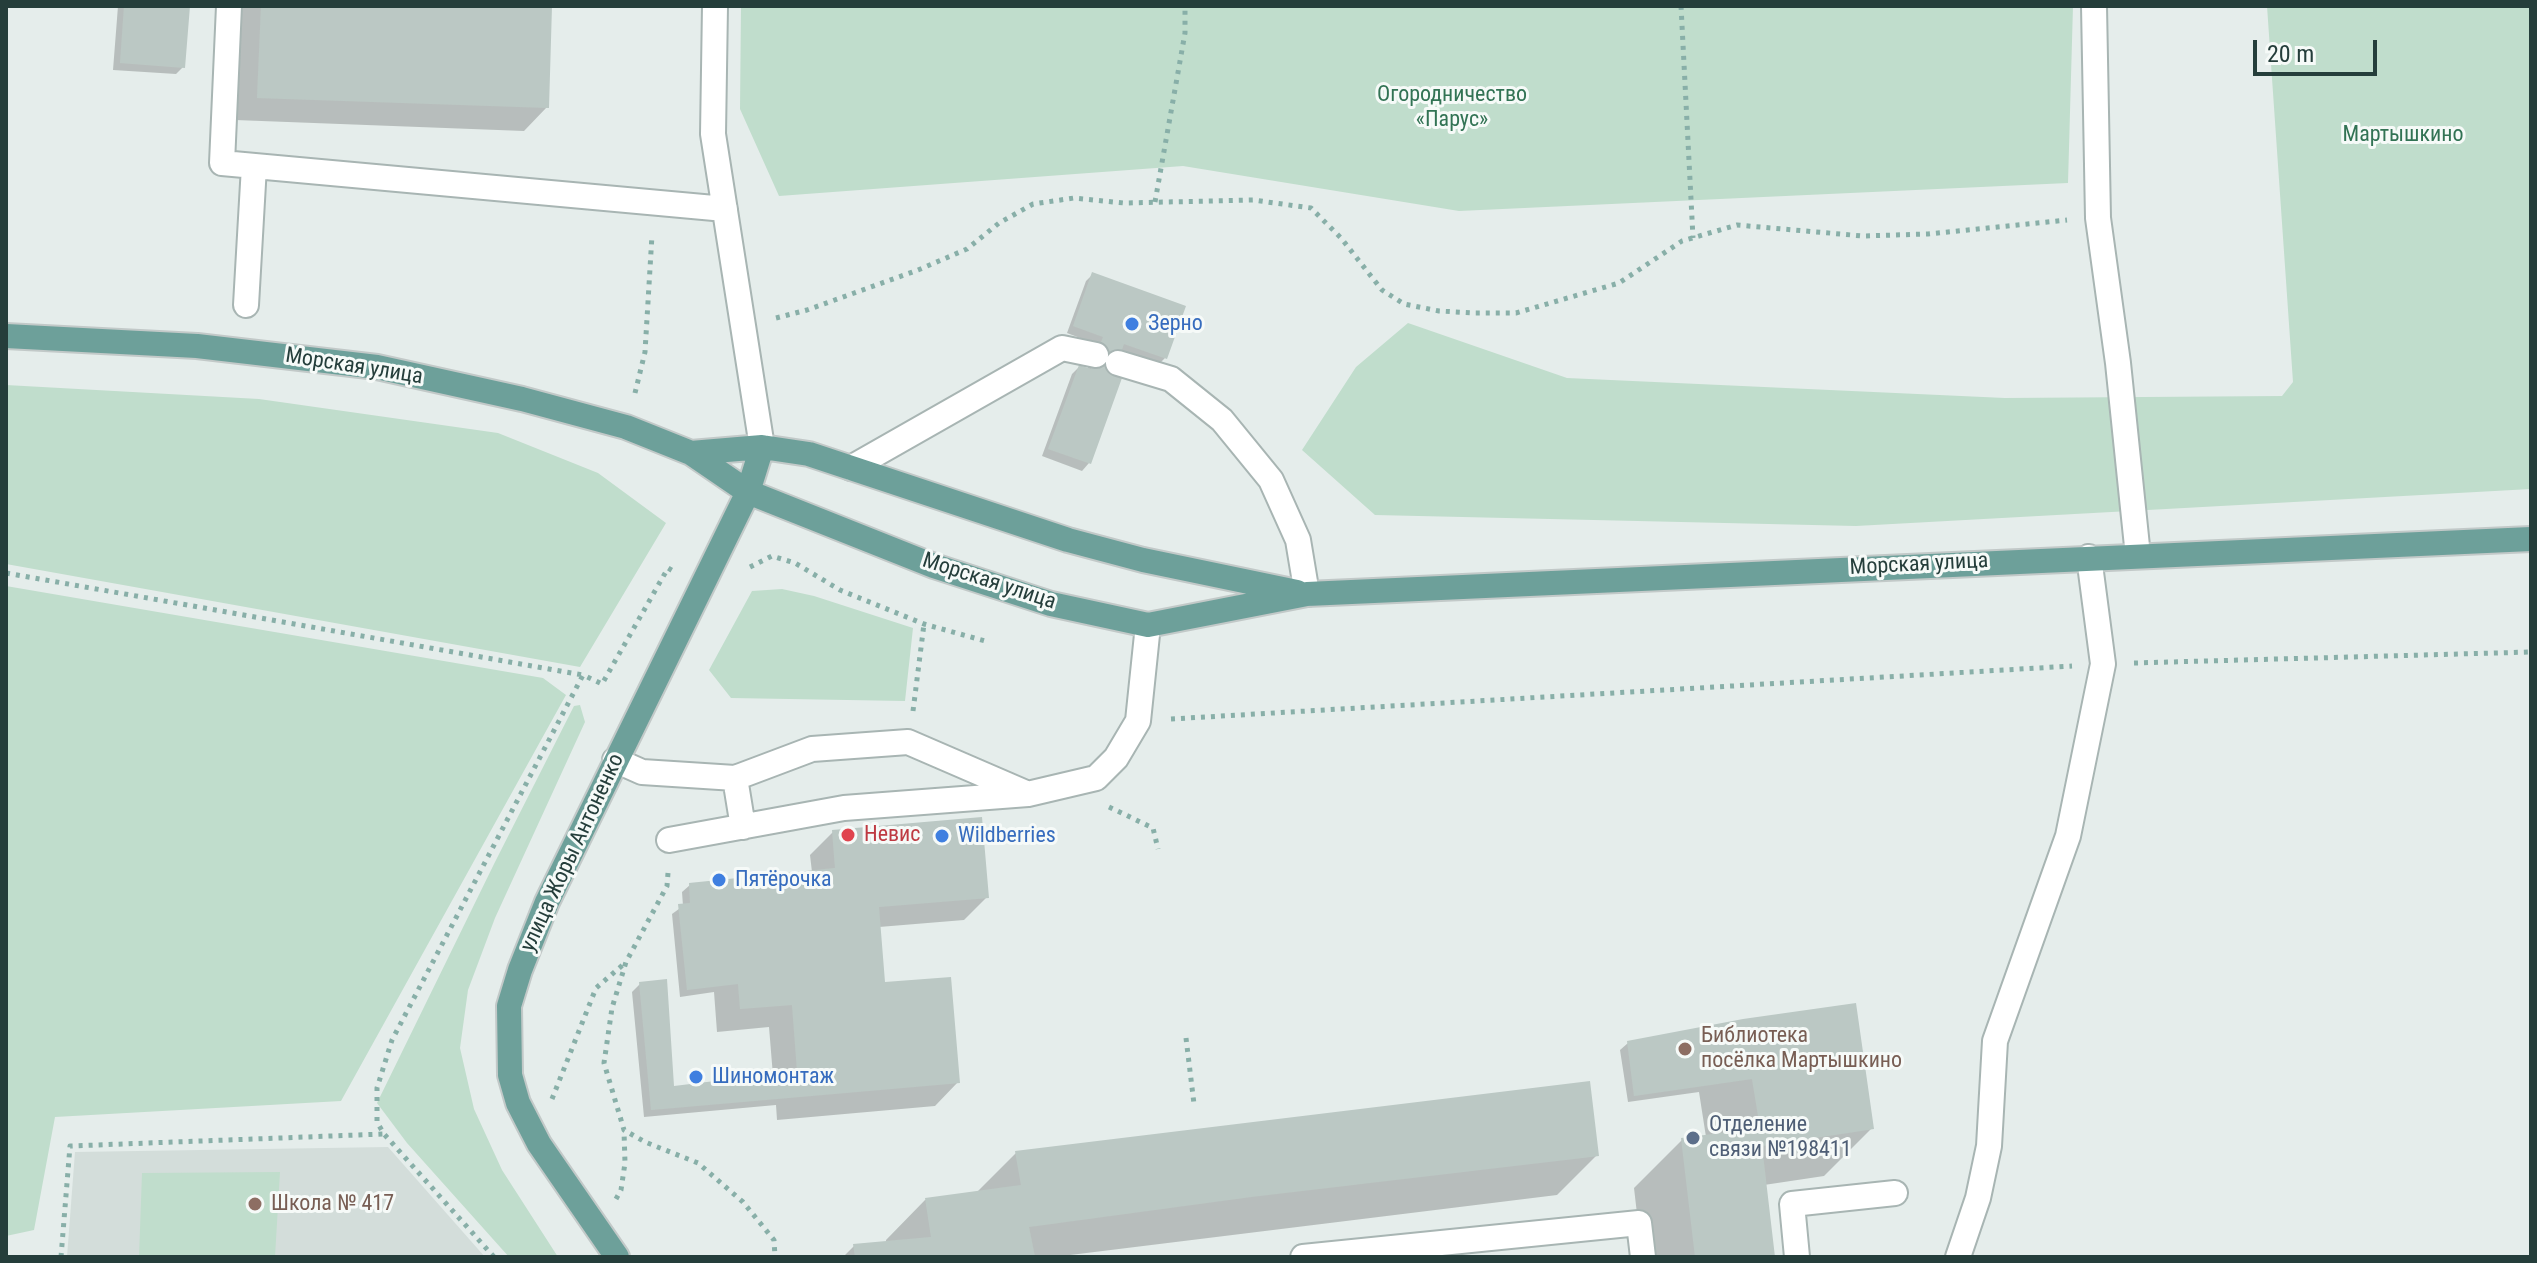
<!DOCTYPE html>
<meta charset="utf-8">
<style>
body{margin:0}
#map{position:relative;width:2537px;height:1263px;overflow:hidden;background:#e5edeb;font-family:"Roboto Condensed",sans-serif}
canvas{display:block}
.frame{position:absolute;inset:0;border:8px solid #253e3b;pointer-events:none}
.scale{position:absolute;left:2253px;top:40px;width:124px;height:36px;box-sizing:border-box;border:4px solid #253e3b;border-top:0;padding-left:10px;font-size:24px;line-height:28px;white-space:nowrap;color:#253e3b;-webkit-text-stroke:6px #f6faf8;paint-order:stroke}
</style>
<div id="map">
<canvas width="2537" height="1263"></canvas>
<div class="frame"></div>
<div class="scale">20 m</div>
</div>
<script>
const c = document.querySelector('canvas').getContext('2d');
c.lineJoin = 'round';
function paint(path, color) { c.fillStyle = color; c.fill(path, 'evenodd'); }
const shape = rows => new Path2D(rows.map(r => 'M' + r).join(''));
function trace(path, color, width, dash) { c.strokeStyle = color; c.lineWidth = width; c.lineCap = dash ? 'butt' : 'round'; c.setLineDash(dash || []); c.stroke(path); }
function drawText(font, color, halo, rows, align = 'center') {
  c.font = font + ' "Roboto Condensed",sans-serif'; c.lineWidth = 6; c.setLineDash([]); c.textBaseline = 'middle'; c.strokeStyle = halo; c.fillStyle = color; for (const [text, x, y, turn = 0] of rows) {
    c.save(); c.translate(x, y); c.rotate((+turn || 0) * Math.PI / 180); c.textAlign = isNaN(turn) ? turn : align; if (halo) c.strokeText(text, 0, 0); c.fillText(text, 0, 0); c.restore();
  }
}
paint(shape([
 [388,1147,485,1257,67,1257,75,1152]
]), '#d3ddda');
paint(shape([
 [741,6,2073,6,2068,183,1459,211,1183,166,779,196,740,109],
 [2267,6,2531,6,2531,489,1856,526,1375,515,1302,450,1356,367,1408,323,1567,378,2005,398,2282,396,2293,382],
 [6,385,259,399,498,433,598,473,666,523,580,667,6,564],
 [6,586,543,678,566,695,341,1101,55,1117,34,1230,6,1236],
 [782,589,814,596,913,628,905,701,731,698,709,670,752,591],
 [580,705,585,722,495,918,468,990,460,1048,474,1109,502,1170,558,1257,509,1257,407,1143,377,1103,495,862,574,706],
 [280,1172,275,1257,139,1257,142,1173]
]), '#c0ddcc');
paint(shape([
 [118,6,188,6,183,67,176,74,113,70],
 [239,6,550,6,547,107,524,131,235,120],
 [1093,274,1184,307,1165,358,1157,366,1119,352,1110,376,1089,463,1082,471,1042,456,1072,374,1079,367,1087,370,1096,344,1067,333,1086,281],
 [833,832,987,897,964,920,879,927,883,985,958,1082,935,1106,777,1120,776,1105,644,1117,632,992,640,984,672,1088,773,1076,769,1027,717,1032,714,992,680,997,672,914,683,906,682,892,690,885,812,872,810,855],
 [1744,1021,1872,1128,1824,1176,1764,1185,1773,1257,1642,1257,1634,1188,1682,1140,1706,1137,1699,1092,1628,1102,1620,1050,1628,1043],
 [1016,1153,1597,1155,1557,1195,1054,1257,843,1257,854,1246,886,1243,886,1240,925,1200,976,1193]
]), '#0003');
paint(shape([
 [124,6,190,6,185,68,120,63],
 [261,6,552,6,549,108,257,98],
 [1092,272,1186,306,1167,359,1124,344,1113,375,1122,378,1091,464,1048,449,1079,365,1091,369,1103,337,1073,326],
 [982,817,989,898,879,907,885,982,951,977,960,1083,651,1110,639,982,667,979,674,1086,797,1071,792,1005,740,1009,738,984,687,990,678,904,690,903,689,883,835,868,832,830],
 [1856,1003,1874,1129,1762,1146,1775,1257,1695,1257,1681,1138,1760,1128,1752,1079,1634,1096,1627,1041,1743,1019],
 [1590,1081,1599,1156,1251,1197,1029,1227,1035,1257,855,1257,853,1244,931,1237,925,1198,1021,1185,1015,1151]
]), '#bbc8c4');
const minor = shape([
 [229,6,222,163,725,209],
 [715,6,713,134,762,447],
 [2094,6,2098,218,2118,363,2138,556],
 [246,305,254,166],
 [1118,363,1171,379,1222,420,1271,480,1298,540,1307,594],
 [851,468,1062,348,1096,355],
 [615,760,642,772,735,778,812,749,908,742,1026,793],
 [735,778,743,827],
 [669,840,844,808,1028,794,1096,778,1116,758,1138,721,1148,625],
 [1303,1257,1639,1223,1643,1257],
 [1797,1257,1792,1204,1895,1193],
 [1958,1257,1978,1198,1989,1146,1995,1041,2068,836,2103,664,2089,557]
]);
const major = shape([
 [6,336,197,346,377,367,522,399,626,427,691,453,748,492,934,566,1051,604,1148,625,1307,594,2531,539],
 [691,453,762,447,809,454,1068,540,1143,560,1297,592],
 [617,1257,539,1144,518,1103,510,1075,509,1006,520,970,547,902,748,492,762,447]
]);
trace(minor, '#a8b5b3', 28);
trace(major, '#c2c9c8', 28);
trace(shape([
 [1681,6,1693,238],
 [1155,202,1185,33,1185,6],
 [776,318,807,310,918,270,967,249,999,223,1033,204,1074,198,1124,203,1253,200,1311,208,1341,238,1382,290,1404,304,1439,311,1475,313,1516,313,1619,283,1682,241,1737,225,1863,236,1928,234,2067,220],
 [635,393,645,352,652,235],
 [750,567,772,556,795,563,840,590,924,624,985,641],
 [6,573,583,675],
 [2134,663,2531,652],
 [913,711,924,624],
 [1171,719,2072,666],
 [1109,807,1153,828,1158,849],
 [668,873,667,886,626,962,612,1008,604,1063,624,1130,645,1142,698,1163,743,1202,774,1240,775,1257],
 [1186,1038,1194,1104],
 [552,1099,596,988,625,963],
 [616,1199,621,1190,625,1163,624,1131],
 [61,1257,70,1146,384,1134],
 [494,1257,384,1134,377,1122,377,1088,392,1040,583,675,602,684,668,568,673,571]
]), '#88afa8', 5, [4, 6]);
trace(minor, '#fff', 24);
trace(major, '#6da09a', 24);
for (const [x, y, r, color] of [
 [1132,324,8,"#3f7fe0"],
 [848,835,8,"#e0444e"],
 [942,836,8,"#3f7fe0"],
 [719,880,8,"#3f7fe0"],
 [1685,1049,8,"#8d6e63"],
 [696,1077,8,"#3f7fe0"],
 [1693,1138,8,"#5c6f8a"],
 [255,1204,8,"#8d6e63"]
]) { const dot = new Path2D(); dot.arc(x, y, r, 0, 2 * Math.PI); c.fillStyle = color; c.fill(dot); trace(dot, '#f6faf8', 3); }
drawText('22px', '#327354', '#f6faf8', [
 ["Огородничество",1452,95],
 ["«Парус»",1452,120],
 ["Мартышкино",2403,135]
]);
drawText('22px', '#366cbe', '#f6faf8', [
 ["Зерно",1148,324],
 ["Wildberries",958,836],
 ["Пятёрочка",735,880],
 ["Шиномонтаж",712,1077]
], 'left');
drawText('22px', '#253e3b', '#f6faf8', [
 ["Морская улица",354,367,9],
 ["Морская улица",1919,565,-3],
 ["Морская улица",989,582,18],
 ["улица Жоры Антоненко",573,853,-65]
]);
drawText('22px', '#be3a42', '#f6faf8', [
 ["Невис",864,835]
], 'left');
drawText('22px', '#785e54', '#f6faf8', [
 ["Библиотека",1701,1036],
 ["посёлка Мартышкино",1701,1061],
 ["Школа № 417",271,1204]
], 'left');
drawText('22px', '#4e5e75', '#f6faf8', [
 ["Отделение",1709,1125],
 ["связи №198411",1709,1150]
], 'left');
</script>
